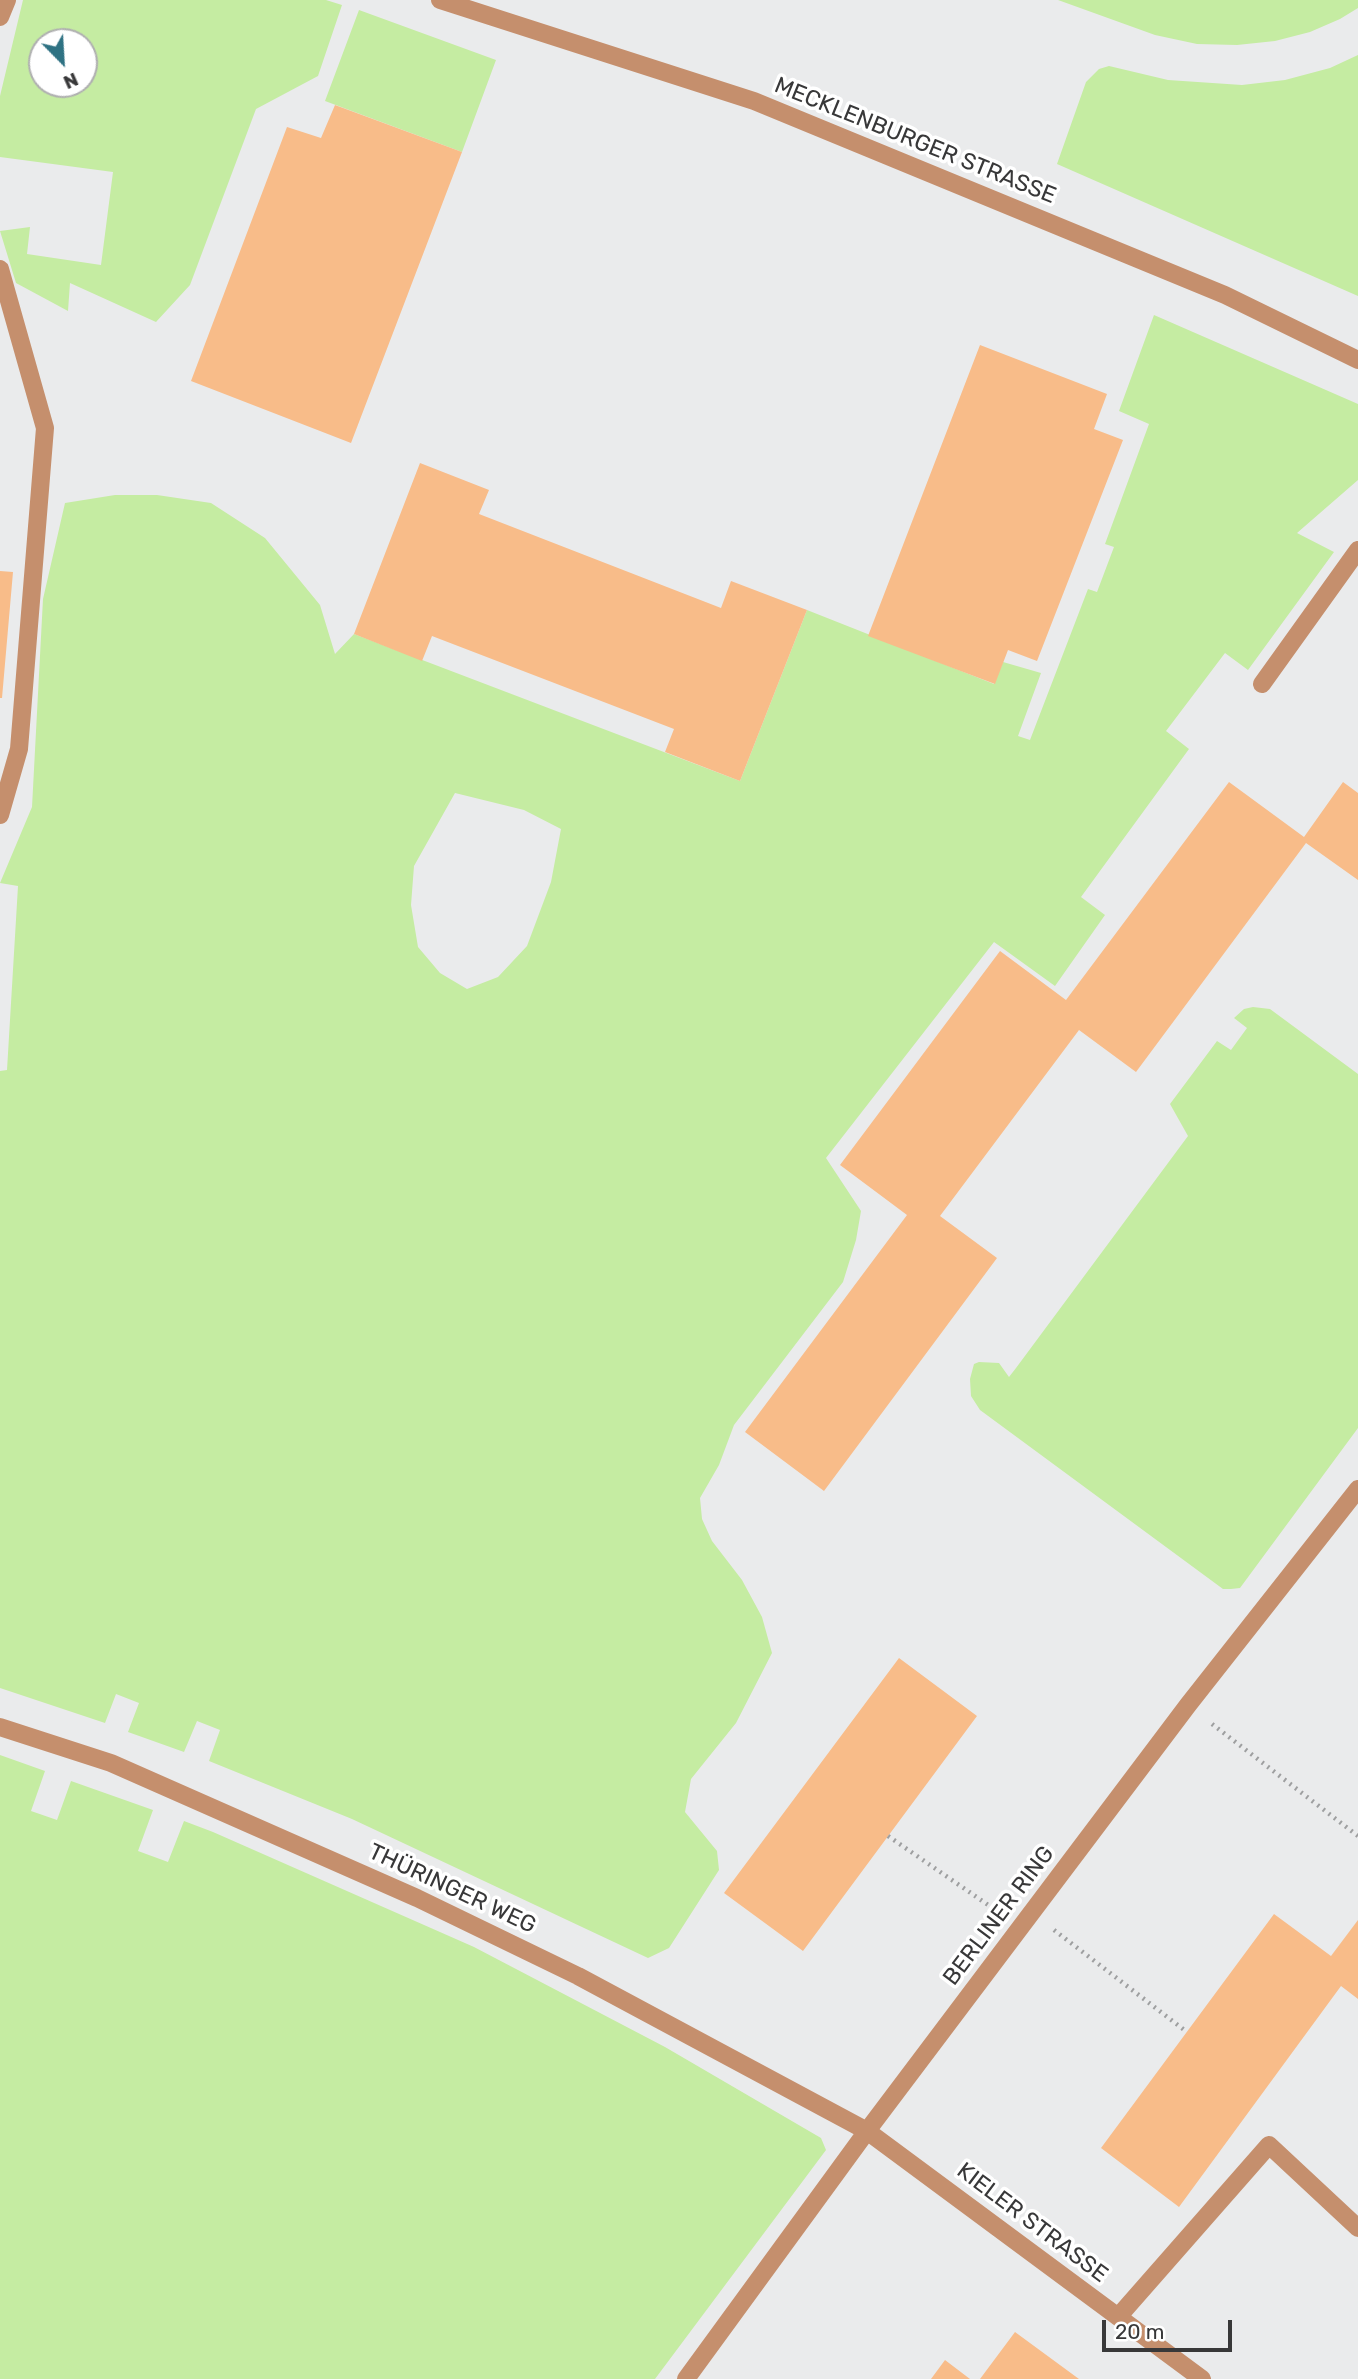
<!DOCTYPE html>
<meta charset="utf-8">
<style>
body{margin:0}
#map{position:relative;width:1358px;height:2379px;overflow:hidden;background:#eaebec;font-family:Rubik,sans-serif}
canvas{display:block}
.north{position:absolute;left:28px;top:28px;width:70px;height:70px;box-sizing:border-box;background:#fff;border:2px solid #afafb0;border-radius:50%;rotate:156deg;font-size:19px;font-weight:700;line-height:28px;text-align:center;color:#383839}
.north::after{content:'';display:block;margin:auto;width:24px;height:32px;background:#2f7283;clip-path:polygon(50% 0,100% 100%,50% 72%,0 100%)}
.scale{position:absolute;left:1102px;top:2320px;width:130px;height:32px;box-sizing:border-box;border:4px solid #383839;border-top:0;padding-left:9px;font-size:21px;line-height:24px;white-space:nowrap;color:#383839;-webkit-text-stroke:5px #fff;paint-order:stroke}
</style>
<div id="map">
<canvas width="1358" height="2379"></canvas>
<div class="north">N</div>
<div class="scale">20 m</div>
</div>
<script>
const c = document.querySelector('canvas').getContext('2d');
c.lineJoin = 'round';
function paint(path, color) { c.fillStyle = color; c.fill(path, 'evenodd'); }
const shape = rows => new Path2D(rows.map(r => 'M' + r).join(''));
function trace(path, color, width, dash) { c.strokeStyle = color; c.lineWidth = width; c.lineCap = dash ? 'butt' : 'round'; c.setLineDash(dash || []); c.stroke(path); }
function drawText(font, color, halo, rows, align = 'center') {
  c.font = font + ' Rubik,sans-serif'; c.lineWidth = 7; c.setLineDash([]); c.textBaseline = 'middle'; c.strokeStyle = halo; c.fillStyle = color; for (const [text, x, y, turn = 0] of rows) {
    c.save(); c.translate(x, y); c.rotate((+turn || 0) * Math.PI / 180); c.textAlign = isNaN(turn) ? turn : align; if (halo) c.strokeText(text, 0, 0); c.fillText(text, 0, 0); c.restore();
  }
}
paint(shape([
 [23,0,326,0,342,5,318,76,256,109,190,285,156,322,70,283,68,311,16,283,0,231,30,227,27,254,101,265,113,172,0,157,0,96],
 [42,42,84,42,84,84,42,84],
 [1058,0,1358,0,1358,8,1340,19,1310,32,1275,41,1237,45,1197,44,1155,35],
 [359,10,496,60,462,152,325,101],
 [1358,55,1358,296,1057,164,1086,82,1099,69,1109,66,1168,80,1242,85,1285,80,1330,68],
 [1154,315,1358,404,1358,480,1297,533,1334,552,1248,670,1225,653,1166,731,1189,749,1081,897,1105,915,1055,986,994,942,826,1158,861,1211,856,1240,843,1282,734,1425,719,1465,700,1498,702,1519,712,1541,742,1580,762,1617,772,1653,736,1723,691,1779,685,1812,717,1851,719,1870,669,1948,648,1958,352,1819,209,1761,220,1730,197,1721,184,1752,128,1732,139,1703,116,1694,105,1723,0,1688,0,1071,7,1070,18,886,0,883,32,807,43,599,65,503,115,495,157,495,211,503,265,538,320,605,335,654,354,634,740,781,807,610,994,684,1003,662,1041,673,1018,736,1030,740,1088,589,1097,592,1114,547,1105,544,1149,424,1119,411],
 [455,793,524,810,561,829,551,882,527,946,498,977,467,989,440,973,418,947,411,905,414,866],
 [1253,1007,1270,1009,1358,1074,1358,1428,1240,1588,1231,1589,1223,1589,980,1410,971,1396,970,1379,974,1364,979,1362,999,1363,1009,1377,1016,1368,1188,1136,1170,1104,1217,1041,1231,1050,1247,1028,1234,1018,1244,1009],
 [0,1755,45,1771,31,1811,57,1820,71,1781,153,1810,138,1851,168,1862,184,1821,213,1832,474,1947,665,2047,821,2138,826,2150,655,2379,0,2379]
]), '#c5eca2');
paint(shape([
 [335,105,462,152,351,443,191,381,287,127,321,138],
 [980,345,1107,394,1094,429,1123,440,1037,661,1008,650,995,684,868,636],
 [420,463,489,490,479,514,721,608,731,581,807,610,740,781,665,752,674,729,432,636,422,661,354,634],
 [0,571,13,572,2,698,0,698],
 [1229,782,1304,837,1343,782,1358,793,1358,880,1306,843,1136,1072,1079,1030,940,1216,997,1258,824,1491,745,1432,907,1215,840,1165,1000,951,1066,1000],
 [899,1658,977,1716,803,1951,724,1893],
 [1274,1914,1331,1956,1358,1920,1358,1999,1341,1986,1179,2207,1101,2148],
 [1015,2332,1079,2379,980,2379],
 [945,2360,970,2379,931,2379]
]), '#f8bc89');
trace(shape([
 [1212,1724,1358,1836],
 [888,1836,994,1909],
 [1054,1930,1187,2032]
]), '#9e9fa0', 4.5, [2, 5]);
trace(shape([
 [440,0,754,101,1225,295,1358,360],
 [0,17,7,0],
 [0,269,45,428,19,749,0,815],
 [1262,684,1358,550],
 [0,1727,111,1763,417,1898,578,1976,867,2131,1202,2379],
 [1118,2317,1269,2145,1358,2228],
 [686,2379,867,2131,1188,1705,1358,1489]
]), '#c58f6d', 18);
drawText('23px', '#383839', '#fff', [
 ["MECKLENBURGER STRASSE",915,141,22],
 ["THÜRINGER WEG",452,1889,25],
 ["BERLINER RING",999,1916,-53],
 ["KIELER STRASSE",1032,2223,37]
]);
</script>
